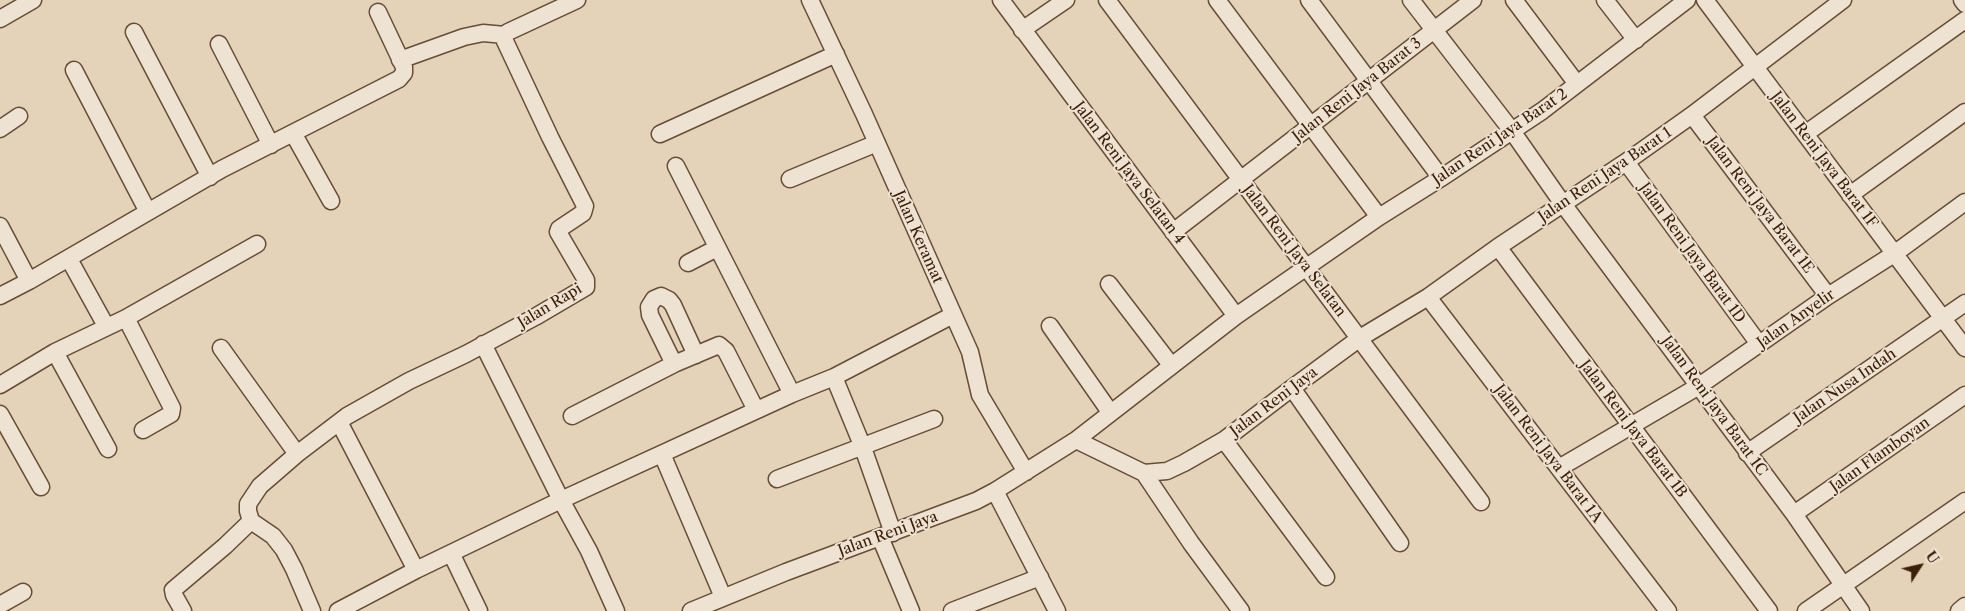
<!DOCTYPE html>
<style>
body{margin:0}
#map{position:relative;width:1965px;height:611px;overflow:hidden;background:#e5d3b9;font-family:"Libre Caslon Text",serif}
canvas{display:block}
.north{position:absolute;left:1895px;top:541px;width:50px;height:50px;-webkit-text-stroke:4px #eee2d2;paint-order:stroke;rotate:55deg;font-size:14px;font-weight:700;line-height:20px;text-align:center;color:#3c200a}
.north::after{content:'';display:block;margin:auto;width:18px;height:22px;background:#3c200a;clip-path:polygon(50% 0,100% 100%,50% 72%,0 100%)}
</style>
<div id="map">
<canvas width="1965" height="611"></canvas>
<div class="north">U</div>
</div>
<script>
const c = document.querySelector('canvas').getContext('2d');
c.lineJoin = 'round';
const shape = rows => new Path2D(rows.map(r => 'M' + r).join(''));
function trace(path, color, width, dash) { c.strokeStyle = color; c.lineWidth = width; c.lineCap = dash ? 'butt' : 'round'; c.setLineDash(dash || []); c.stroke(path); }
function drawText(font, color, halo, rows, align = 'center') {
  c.font = font + ' "Libre Caslon Text",serif'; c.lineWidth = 4; c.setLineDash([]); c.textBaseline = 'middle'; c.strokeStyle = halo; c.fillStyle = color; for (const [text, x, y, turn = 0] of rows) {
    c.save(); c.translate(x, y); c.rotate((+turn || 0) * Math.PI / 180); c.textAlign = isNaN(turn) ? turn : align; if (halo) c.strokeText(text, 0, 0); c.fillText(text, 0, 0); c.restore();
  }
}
const minor = shape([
 [810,0,864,114,970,352,980,395,1026,472],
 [1001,0,1236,316],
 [1107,0,1481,502],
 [1217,0,1379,217],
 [1309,0,1441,178],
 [1411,0,1512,131,1563,204,1794,514,1861,611],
 [1514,0,1577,84],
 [1605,0,1636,40],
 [1687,0,1542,111,1441,178,1379,217,1236,316,1076,440,1144,473,1167,471,1184,463,1224,440,1292,388,1360,338,1428,297,1498,247,1626,162,1692,115,1843,0],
 [1705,0,1965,348],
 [1962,0,1965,4],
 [0,19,33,0],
 [1022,30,1066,0],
 [134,32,210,177],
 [505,35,508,32,577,0],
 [219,44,271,145],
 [400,60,464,37,483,33,505,35],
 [74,70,148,212],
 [1692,115,1828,296],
 [0,129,19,116],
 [293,133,331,201],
 [660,134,836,54],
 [1805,134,1965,20],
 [1626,162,1759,344],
 [676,166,792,394],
 [790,179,877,143],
 [1850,195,1965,112],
 [0,226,29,281],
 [1173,232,1473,0],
 [1498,247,1769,611],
 [69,259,106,326],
 [688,263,717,248],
 [1109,284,1171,365],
 [0,296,29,281,222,169,399,79,404,73,404,67,378,12],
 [1428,297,1668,611],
 [126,318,172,408,171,414,143,430],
 [1050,326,1110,412],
 [483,344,561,500,589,551,616,611],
 [221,348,297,454],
 [55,352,108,449],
 [674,364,650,315,649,307,654,299,661,296,669,300,673,305,696,355],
 [834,377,862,445,893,533],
 [0,385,55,352,126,318,257,244],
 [1292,388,1400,543],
 [0,414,41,487],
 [572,416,674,364,719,345,726,351,756,410],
 [339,422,416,570],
 [1224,440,1326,577],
 [1747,453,1965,303],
 [662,454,723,597],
 [1559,468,1699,386,1828,296,1894,254,1965,202],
 [1144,473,1191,543,1241,611],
 [777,479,934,419],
 [995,491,1057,611],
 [1794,514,1965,395],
 [251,521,248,511,248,504,260,486,297,454,347,416,409,381,466,354,535,317,586,287,586,280,558,232,559,229,583,213,585,206,550,137,504,39,505,35],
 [880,537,911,611],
 [451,553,479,611],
 [0,605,23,592],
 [183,611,174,595,173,590,225,546,251,521,273,536,284,550,294,569,312,611],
 [338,611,416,570,561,500,792,394,834,377,953,315],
 [691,611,786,572,976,501,995,491,1076,440],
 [952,611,1040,577],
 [1806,611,1965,501],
 [1959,611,1965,606]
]);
trace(minor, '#664d36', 19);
trace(minor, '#eee2d2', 16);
drawText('15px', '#3c200a', '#eee2d2', [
 ["Jalan Reni Jaya Barat 3",1357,90,-38],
 ["Jalan Reni Jaya Barat 2",1500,137,-34],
 ["Jalan Reni Jaya Barat 1F",1824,160,53],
 ["Jalan Reni Jaya Selatan 4",1129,173,53],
 ["Jalan Reni Jaya Barat 1",1605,175,-34],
 ["Jalan Reni Jaya Barat 1E",1760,205,53],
 ["Jalan Keramat",918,237,66],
 ["Jalan Reni Jaya Selatan",1294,251,53],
 ["Jalan Reni Jaya Barat 1D",1692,253,54],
 ["Jalan Rapi",550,306,-31],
 ["Jalan Anyelir",1796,319,-35],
 ["Jalan Nusa Indah",1845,386,-34],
 ["Jalan Reni Jaya",1274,402,-37],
 ["Jalan Reni Jaya Barat 1C",1714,406,54],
 ["Jalan Reni Jaya Barat 1B",1633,429,53],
 ["Jalan Reni Jaya Barat 1A",1548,454,53],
 ["Jalan Flamboyan",1880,455,-35],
 ["Jalan Reni Jaya",888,534,-20]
]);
</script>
